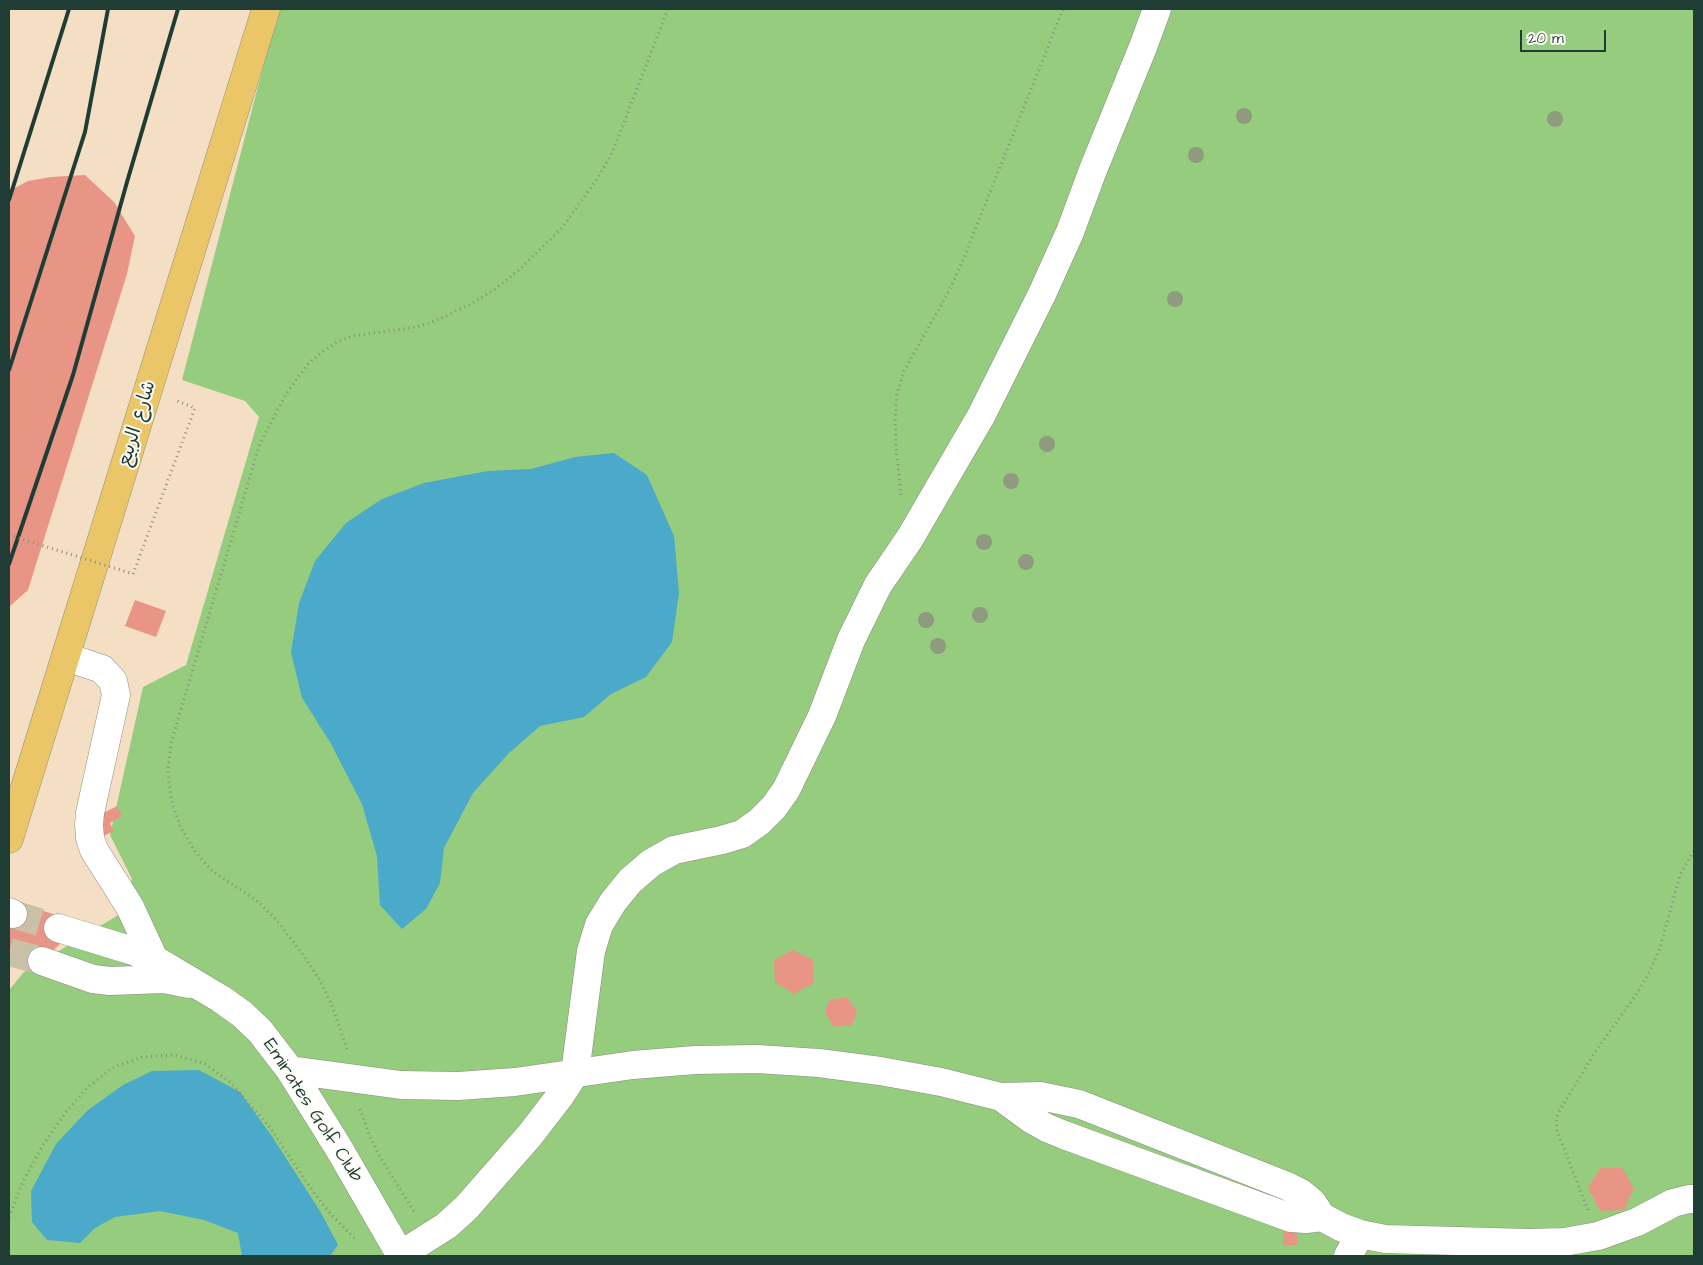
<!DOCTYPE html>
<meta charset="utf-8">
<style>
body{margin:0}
#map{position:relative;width:1703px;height:1265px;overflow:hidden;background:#f5dfc4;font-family:"Architects Daughter",sans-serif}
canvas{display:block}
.frame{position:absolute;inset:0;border:10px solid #1f3d34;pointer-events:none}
.scale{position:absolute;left:1520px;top:30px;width:86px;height:22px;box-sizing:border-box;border:2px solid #1f3d34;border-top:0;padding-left:6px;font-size:15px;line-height:18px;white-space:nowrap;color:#1f3d34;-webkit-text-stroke:4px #fdfcf7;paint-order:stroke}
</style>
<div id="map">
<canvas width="1703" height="1265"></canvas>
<div class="frame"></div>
<div class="scale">20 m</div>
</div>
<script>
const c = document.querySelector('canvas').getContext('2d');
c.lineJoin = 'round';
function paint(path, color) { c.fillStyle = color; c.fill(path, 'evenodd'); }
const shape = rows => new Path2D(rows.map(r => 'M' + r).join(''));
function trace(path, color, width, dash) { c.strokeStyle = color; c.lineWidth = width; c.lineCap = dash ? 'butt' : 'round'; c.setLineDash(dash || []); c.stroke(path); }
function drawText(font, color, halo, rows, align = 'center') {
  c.font = font + ' "Architects Daughter","Playpen Sans Arabic",sans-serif'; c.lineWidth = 4; c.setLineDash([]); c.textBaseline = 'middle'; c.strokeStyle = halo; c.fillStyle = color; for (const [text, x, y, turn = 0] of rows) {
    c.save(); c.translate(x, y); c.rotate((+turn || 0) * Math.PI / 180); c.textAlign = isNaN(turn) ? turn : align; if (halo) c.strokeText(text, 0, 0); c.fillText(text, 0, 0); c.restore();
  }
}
paint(shape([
 [278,9,1694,9,1694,1256,9,1256,9,990,24,972,120,914,132,879,110,835,143,687,186,665,259,417,245,401,182,380]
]), '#95cc7e');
paint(shape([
 [614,453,647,475,674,536,679,593,672,642,646,677,611,694,584,717,540,726,508,754,473,793,444,848,440,883,426,909,402,929,380,905,377,856,362,804,330,742,302,698,291,652,299,603,315,561,346,523,382,499,424,483,488,471,531,469,575,457],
 [199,1070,240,1092,273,1138,320,1211,338,1245,330,1256,242,1256,238,1233,204,1220,160,1211,115,1217,95,1228,80,1243,47,1240,32,1222,31,1191,56,1144,88,1110,123,1085,152,1071]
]), '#4ba9c9');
paint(shape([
 [85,175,114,202,135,236,127,274,28,590,9,607,9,191,28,181,51,177],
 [135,600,166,611,156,637,125,626],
 [117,806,122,816,110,823,114,831,97,839,96,817],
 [25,905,56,915,61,943,36,967,9,961,9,917],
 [793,950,813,960,814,983,794,994,775,982,774,960],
 [847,997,857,1011,852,1025,834,1027,825,1013,829,1000],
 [1600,1168,1622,1168,1634,1188,1624,1210,1600,1211,1588,1188],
 [1283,1229,1297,1229,1298,1245,1283,1245]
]), '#e99586');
trace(shape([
 [13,914,58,928],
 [9,952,42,961]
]), '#cabfa7', 28, [28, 14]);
const minor = shape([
 [66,657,102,669,113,681,116,695,90,813,89,825,90,838,94,850,130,907,154,959],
 [9,912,13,914],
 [58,928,130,950,154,959,221,999,242,1014,260,1031,290,1070,338,1147,401,1256],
 [42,961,93,979,110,981,164,979,189,984],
 [290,1070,401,1085,458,1086,515,1082,633,1065,695,1060,757,1059,819,1063,880,1071,941,1082,1001,1097,1040,1096,1079,1104,1287,1186,1301,1193,1312,1202,1322,1217,1341,1227,1360,1234,1385,1239,1529,1243,1564,1242,1598,1236,1637,1222,1673,1203,1689,1199,1694,1199],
 [1001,1097,1031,1119,1047,1128,1064,1135,1291,1218,1306,1219,1322,1217],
 [400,1255,446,1226,466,1208,530,1135,560,1096,575,1073,591,951,599,925,613,902,630,881,651,863,674,850,722,840,742,834,759,822,774,807,786,790,822,716,851,640,878,585,910,538,981,416,1042,294,1070,232,1093,170,1143,47,1157,9],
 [1348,1256,1360,1234]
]);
const major = shape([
 [9,839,266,9]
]);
trace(minor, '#8a8e7c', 29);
trace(major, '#8a8e7c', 29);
trace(shape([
 [901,495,896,446,895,418,897,394,904,371,949,291,963,260,1063,9],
 [133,574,195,408,175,400],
 [347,1049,331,1003,319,979,304,956,274,917,256,900,212,871,194,850,180,826,171,799,168,771,171,743,259,446,286,394,308,364,322,352,337,342,353,336,417,327,435,321,469,305,495,289,519,270,562,228,597,179,612,153,668,9],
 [360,1109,371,1139,380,1157,415,1213],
 [1588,1210,1557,1131,1556,1122,1558,1113,1597,1049,1636,995,1649,973,1660,948,1680,875,1694,851],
 [9,1217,23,1181,43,1145,66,1112,87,1088,112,1068,142,1057,175,1055,205,1064,230,1082,268,1125,314,1193,329,1212,356,1240]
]), '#8a8e7c', 3, [1, 4]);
trace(minor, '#fff', 28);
trace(major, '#ebc669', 28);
trace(shape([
 [9,200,69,9],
 [9,370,85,132,108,9],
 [9,564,73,375,127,182,178,9]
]), '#1f3d34', 4);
trace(shape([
 [9,535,133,574]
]), '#8a8e7c', 3, [1, 4]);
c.fillStyle = '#8f9a7f';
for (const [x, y] of [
 [1244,116],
 [1555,119],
 [1196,155],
 [1175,299],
 [1047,444],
 [1011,481],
 [984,542],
 [1026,562],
 [980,615],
 [926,620],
 [938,646]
]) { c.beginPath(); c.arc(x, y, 8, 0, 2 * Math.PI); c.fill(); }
drawText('19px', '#1f3d34', '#fdfcf7', [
 ["شارع الربيع",138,424,-73],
 ["Emirates Golf Club",312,1111,57]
]);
</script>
